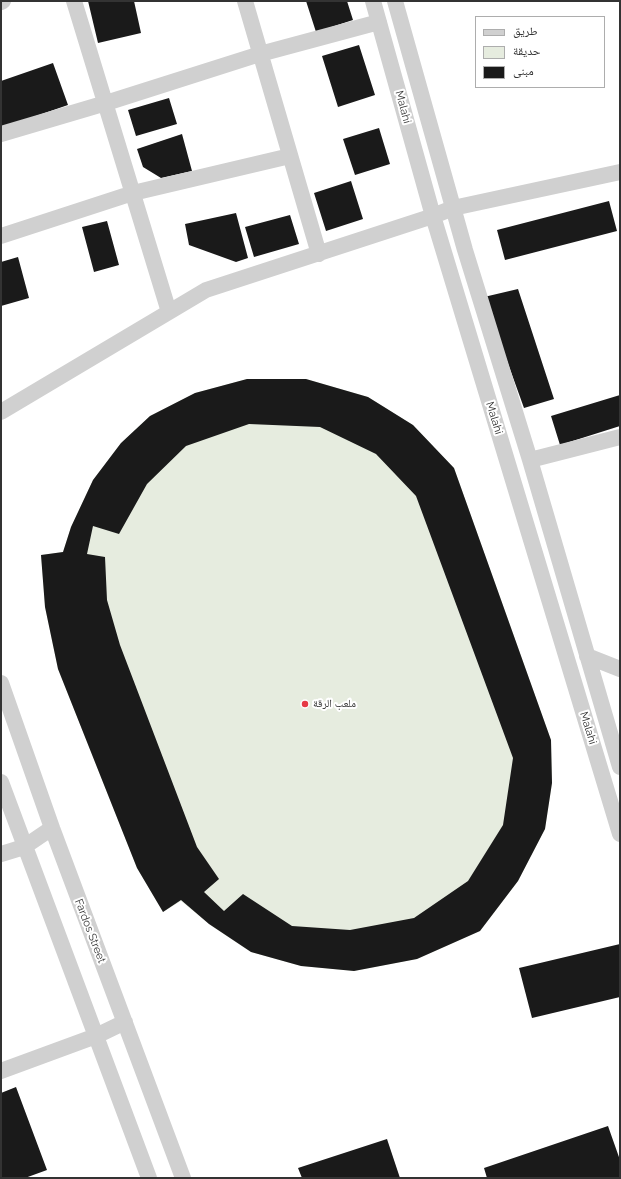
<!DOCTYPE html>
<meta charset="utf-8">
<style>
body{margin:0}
#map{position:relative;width:621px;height:1179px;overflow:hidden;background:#fff;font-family:Raleway,"Noto Naskh Arabic",sans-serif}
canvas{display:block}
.frame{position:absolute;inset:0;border:2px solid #333;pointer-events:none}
.legend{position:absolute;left:475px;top:16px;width:130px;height:72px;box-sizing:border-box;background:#fff;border:1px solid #adadad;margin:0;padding:5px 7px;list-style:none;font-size:12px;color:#333}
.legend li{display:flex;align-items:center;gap:8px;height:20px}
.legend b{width:20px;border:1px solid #adadad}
</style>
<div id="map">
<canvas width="621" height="1179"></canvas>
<div class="frame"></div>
<ul class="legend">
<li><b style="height:5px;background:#d0d0d0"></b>طريق</li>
<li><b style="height:11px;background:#e6ecdf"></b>حديقة</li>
<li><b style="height:11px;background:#1a1a1a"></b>مبنى</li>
</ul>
</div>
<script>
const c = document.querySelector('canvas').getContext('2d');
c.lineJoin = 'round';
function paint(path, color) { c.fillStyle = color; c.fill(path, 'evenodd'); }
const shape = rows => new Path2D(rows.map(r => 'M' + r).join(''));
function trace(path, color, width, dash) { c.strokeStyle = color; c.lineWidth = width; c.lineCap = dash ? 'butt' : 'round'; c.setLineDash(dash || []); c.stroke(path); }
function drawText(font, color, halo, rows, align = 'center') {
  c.font = font + ' Raleway,"Noto Naskh Arabic",sans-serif'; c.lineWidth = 4; c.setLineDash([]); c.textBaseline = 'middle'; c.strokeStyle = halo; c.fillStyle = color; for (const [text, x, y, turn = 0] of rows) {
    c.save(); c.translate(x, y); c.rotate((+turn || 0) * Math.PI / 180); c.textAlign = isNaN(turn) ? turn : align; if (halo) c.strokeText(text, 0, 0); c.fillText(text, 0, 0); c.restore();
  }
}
paint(shape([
 [247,379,306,379,368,397,413,425,454,468,551,740,552,783,545,829,518,881,480,931,417,959,354,971,301,966,251,952,209,924,181,901,163,912,137,868,58,669,45,607,41,555,63,552,71,527,93,480,121,443,150,416,195,393]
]), '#e6ecdf');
paint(shape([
 [88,1,134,1,141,33,98,43],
 [306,1,347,1,353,20,316,32],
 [359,45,375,95,338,107,322,56],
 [53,63,68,105,1,128,1,81],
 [169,98,177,124,136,136,128,110],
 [379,128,390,164,355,175,343,139],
 [182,134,192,171,161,178,143,167,137,149],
 [351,181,363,219,326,231,314,193],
 [609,201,617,231,505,260,497,230],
 [236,213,248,258,236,262,189,245,185,224],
 [290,215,299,244,254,257,245,227],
 [107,221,119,265,94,272,82,227],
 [18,257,29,298,1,306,1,262],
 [518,289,554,399,524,408,484,297],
 [247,379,306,379,368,397,413,425,454,468,551,740,552,783,545,829,518,881,480,931,417,959,354,971,301,966,251,952,209,924,181,900,163,912,137,868,58,669,45,607,41,555,63,552,71,527,93,480,121,443,150,416,195,393],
 [249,424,320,427,376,454,416,496,513,758,503,825,468,881,414,918,350,930,292,926,243,894,224,911,204,892,219,879,197,847,120,645,107,600,105,557,87,554,93,526,119,534,147,484,186,446],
 [620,395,620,426,560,445,551,416],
 [620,944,620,997,532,1018,519,968],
 [16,1087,47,1170,25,1178,1,1178,1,1093],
 [608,1126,620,1160,620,1178,487,1178,484,1168],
 [387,1139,400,1178,302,1178,298,1168]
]), '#1a1a1a');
trace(shape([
 [74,1,169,312],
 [245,1,319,254],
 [373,1,433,216,620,834],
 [395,1,465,250,530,460,620,767],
 [1,2,3,1],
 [1,134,106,103,260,54,379,22],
 [1,236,133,193,290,156],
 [1,412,206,290,433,216,453,208,620,172],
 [530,460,620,437],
 [587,656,620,669],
 [1,683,52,828,183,1178],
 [1,782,149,1178],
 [1,854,24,847,52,828],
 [1,1071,96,1036,125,1022]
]), '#d0d0d0', 16);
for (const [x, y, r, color] of [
 [305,704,4,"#e63946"]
]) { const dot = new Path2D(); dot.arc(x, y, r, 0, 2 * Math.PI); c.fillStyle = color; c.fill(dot); trace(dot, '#fff', 1.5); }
drawText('11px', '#333', '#fff', [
 ["Malahi",403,107,75],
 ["Malahi",494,418,73],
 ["Malahi",588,728,73],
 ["Fardos Street",90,931,69]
]);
drawText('11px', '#333', '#fff', [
 ["ملعب الرقة",313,704]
], 'left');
</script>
